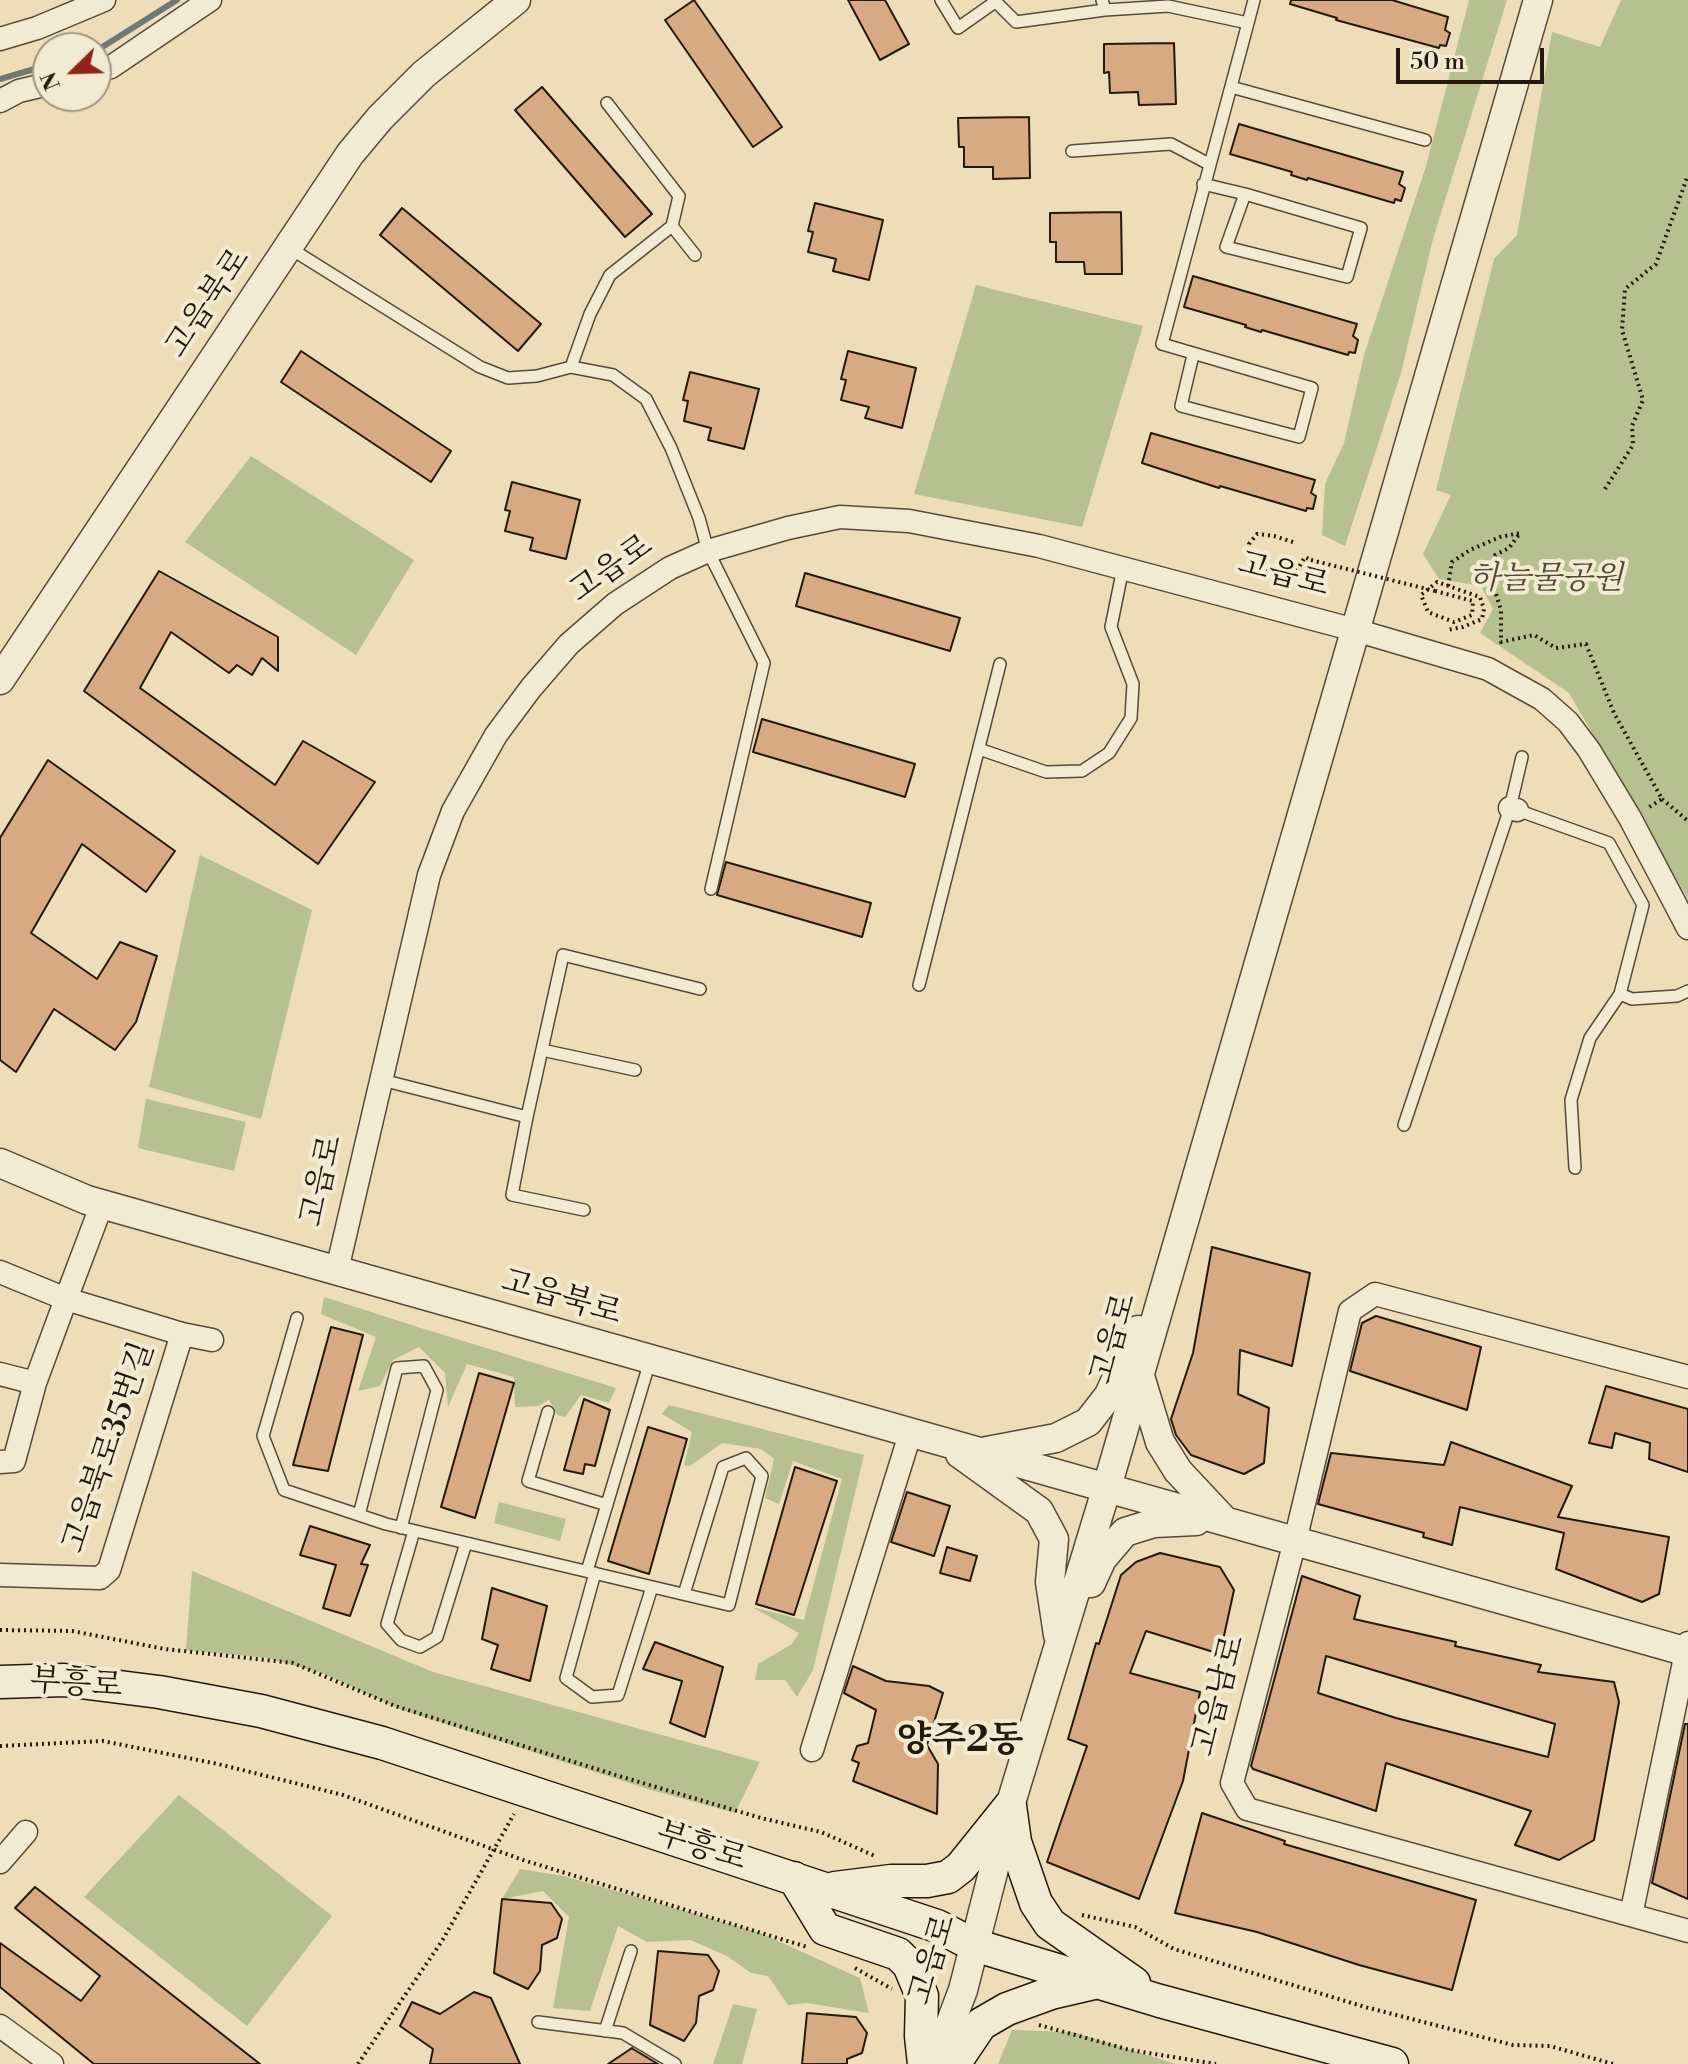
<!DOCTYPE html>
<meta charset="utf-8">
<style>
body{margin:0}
#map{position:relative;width:1688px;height:2064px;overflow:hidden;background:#eddeb9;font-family:"Libre Bodoni",serif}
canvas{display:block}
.north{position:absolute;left:32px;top:32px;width:80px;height:80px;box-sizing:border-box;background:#f3ead2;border:2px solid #a19683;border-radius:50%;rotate:247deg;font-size:22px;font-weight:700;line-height:32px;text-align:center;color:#25190d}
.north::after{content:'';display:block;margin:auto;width:28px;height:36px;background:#8f2418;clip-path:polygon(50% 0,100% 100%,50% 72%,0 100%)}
.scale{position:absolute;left:1396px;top:48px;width:148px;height:36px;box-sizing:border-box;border:4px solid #25190d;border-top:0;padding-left:10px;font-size:24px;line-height:28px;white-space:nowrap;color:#25190d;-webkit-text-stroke:6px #f3ead2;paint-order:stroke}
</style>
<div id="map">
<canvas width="1688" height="2064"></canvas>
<div class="north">N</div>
<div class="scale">50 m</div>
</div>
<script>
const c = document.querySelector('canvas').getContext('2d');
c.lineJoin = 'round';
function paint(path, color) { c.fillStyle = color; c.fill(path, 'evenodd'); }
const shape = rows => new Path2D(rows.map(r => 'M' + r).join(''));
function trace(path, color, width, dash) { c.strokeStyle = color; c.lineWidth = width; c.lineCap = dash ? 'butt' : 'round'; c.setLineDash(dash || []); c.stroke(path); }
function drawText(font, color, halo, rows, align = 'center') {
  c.font = font + ' "Libre Bodoni","Noto Serif KR",serif'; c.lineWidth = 8; c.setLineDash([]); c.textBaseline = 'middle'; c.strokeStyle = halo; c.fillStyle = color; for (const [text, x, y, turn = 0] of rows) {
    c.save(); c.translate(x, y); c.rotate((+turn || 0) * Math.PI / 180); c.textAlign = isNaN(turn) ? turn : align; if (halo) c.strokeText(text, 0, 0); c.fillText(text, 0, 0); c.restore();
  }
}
paint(shape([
 [1469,0,1507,0,1433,239,1401,373,1345,546,1322,535,1325,484,1344,443,1364,355,1426,166],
 [1621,0,1688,0,1688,899,1569,693,1480,633,1493,609,1481,586,1439,579,1423,554,1451,495,1436,490,1494,259,1517,235,1552,32,1600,47],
 [976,285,1143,326,1082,527,914,494],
 [251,456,414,560,356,655,185,542],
 [200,855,312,910,261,1119,149,1087],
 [146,1099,246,1122,234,1171,138,1148],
 [324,1297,418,1327,616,1388,609,1403,581,1395,565,1417,557,1415,549,1400,538,1406,515,1407,514,1377,467,1364,448,1407,445,1373,419,1347,393,1360,380,1386,358,1391,376,1337,321,1314],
 [669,1405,864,1455,813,1670,797,1697,785,1680,755,1680,758,1664,792,1644,799,1633,752,1607,804,1620,842,1479,793,1461,779,1504,765,1498,774,1459,761,1449,722,1443,690,1466,684,1465,692,1432,662,1414],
 [499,1502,566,1519,560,1541,494,1523],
 [192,1571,433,1672,760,1762,735,1813,651,1790,402,1710,324,1674,268,1658,186,1650],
 [179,1795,332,1916,247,2026,84,1897],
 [520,1869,564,1876,758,1932,860,1978,869,2013,807,2003,788,2005,768,1976,751,1973,727,1956,690,1940,647,1942,618,1926,590,2011,553,2008,569,1917,543,1891,502,1899],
 [733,2004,757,2009,742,2064,713,2064],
 [1012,2030,1073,2032,1176,2064,998,2064]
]), '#b7c190');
trace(shape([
 [96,51,177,0],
 [0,79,48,65]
]), '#6e7975', 6);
const building = shape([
 [694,0,782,127,753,147,665,20,694,0],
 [848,0,885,0,909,44,880,60,848,0],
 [1291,0,1392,0,1448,17,1445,30,1450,33,1446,46,1440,45,1439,48,1336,20,1337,18,1290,4,1291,0],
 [1174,43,1176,104,1139,105,1138,92,1110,93,1109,72,1104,73,1104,44,1174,43],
 [542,87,652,214,625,237,515,110,542,87],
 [1029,117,1030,178,993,179,993,167,964,167,964,147,959,147,958,118,1029,117],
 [1239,124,1403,172,1399,184,1405,188,1401,201,1395,199,1394,203,1308,178,1307,180,1291,175,1292,172,1230,154,1239,124],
 [815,203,883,220,869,280,833,271,836,259,808,252,813,232,808,231,815,203],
 [402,208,541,324,518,351,380,235,402,208],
 [1121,212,1122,274,1085,274,1084,262,1056,262,1056,242,1050,242,1050,213,1121,212],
 [1193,276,1357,324,1353,336,1358,340,1355,353,1349,352,1348,355,1262,330,1261,332,1245,327,1246,325,1184,307,1193,276],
 [301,351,451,451,431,482,281,382,301,351],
 [848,351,916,368,902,428,865,418,869,407,841,400,846,380,841,379,848,351],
 [690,372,759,389,744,449,708,440,711,428,684,421,688,401,683,400,690,372],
 [1151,433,1315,480,1311,493,1316,496,1313,509,1307,508,1306,511,1220,486,1219,488,1142,463,1151,433],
 [512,482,580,500,566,559,530,550,533,538,505,531,510,511,505,510,512,482],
 [159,571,278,637,278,671,262,658,252,675,237,665,229,673,171,632,140,688,275,785,303,741,375,782,318,864,84,691,159,571],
 [805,573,960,618,950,651,796,606,805,573],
 [762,719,915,764,905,797,753,752,762,719],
 [48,760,175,851,146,892,82,844,31,933,97,979,120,942,157,956,136,1022,115,1050,54,1009,16,1072,0,1060,0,838,48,760],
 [726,862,871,903,862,937,717,895,726,862],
 [1212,1247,1310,1273,1292,1366,1240,1350,1238,1394,1269,1408,1264,1463,1244,1474,1191,1455,1176,1435,1171,1419,1193,1353,1212,1247],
 [1376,1316,1481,1347,1467,1410,1350,1371,1362,1323,1376,1316],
 [331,1327,363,1335,328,1471,293,1465,331,1327],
 [479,1373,514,1383,475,1518,441,1507,479,1373],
 [1606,1386,1688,1409,1688,1472,1649,1459,1650,1443,1615,1433,1612,1448,1589,1443,1606,1386],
 [584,1399,610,1410,595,1466,585,1464,583,1474,564,1470,584,1399],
 [648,1427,687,1439,649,1574,608,1561,648,1427],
 [1451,1442,1572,1486,1558,1517,1669,1537,1659,1594,1642,1602,1556,1569,1564,1533,1460,1507,1452,1545,1423,1537,1424,1533,1318,1504,1331,1453,1444,1465,1451,1442],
 [795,1467,837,1481,794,1615,756,1604,795,1467],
 [907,1492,950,1506,934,1556,891,1542,907,1492],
 [310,1526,370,1545,361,1564,368,1565,350,1616,323,1608,336,1565,300,1555,310,1526],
 [947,1547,977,1556,970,1581,940,1573,947,1547],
 [1160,1553,1220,1567,1234,1590,1220,1654,1146,1631,1130,1673,1200,1692,1183,1781,1139,1899,1047,1862,1087,1746,1068,1739,1096,1643,1099,1644,1121,1575,1136,1562,1160,1553],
 [1302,1576,1360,1596,1354,1619,1456,1642,1455,1646,1541,1665,1538,1672,1614,1682,1619,1702,1594,1840,1559,1860,1515,1845,1531,1811,1386,1763,1376,1811,1253,1769,1251,1766,1302,1576],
 [1326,1656,1555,1724,1548,1757,1396,1718,1318,1693,1326,1656],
 [492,1588,547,1606,530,1681,491,1669,498,1645,482,1639,492,1588],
 [655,1642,723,1667,705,1737,670,1723,682,1681,643,1669,655,1642],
 [853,1666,886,1681,929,1686,943,1693,927,1745,938,1764,937,1814,853,1781,859,1763,852,1760,857,1746,868,1743,876,1710,844,1693,853,1666],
 [1685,1724,1688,1724,1688,1899,1652,1883,1685,1724],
 [1202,1813,1285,1841,1284,1844,1476,1900,1452,1990,1359,1965,1257,1932,1175,1913,1202,1813],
 [35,1887,260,2064,94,2064,0,1987,0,1943,81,2001,100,1976,15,1908,35,1887],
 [502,1899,551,1903,562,1919,557,1938,542,1945,540,1971,528,1989,494,1973,502,1899],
 [658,1951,708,1955,719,1971,713,1990,699,1996,696,2023,684,2041,650,2025,658,1951],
 [474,1992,491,1998,520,2064,430,2064,433,2049,400,2026,412,2002,440,2014,474,1992],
 [807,2013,856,2017,867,2033,862,2053,847,2059,847,2064,802,2064,807,2013],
 [632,2048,633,2049,658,2064,608,2064,632,2048]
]);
paint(building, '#d8aa83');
trace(building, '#25190d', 2);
const service = shape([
 [941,0,958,28,995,2],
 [994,0,1016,22,1105,10,1102,0],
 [1105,10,1168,6,1248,23,1162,344,1312,388,1299,437,1181,406,1193,355],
 [1248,23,1254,0],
 [1231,87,1425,140],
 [607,103,679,196,672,226],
 [1072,151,1171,144,1209,164],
 [1203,184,1245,194,1361,228,1347,277,1226,247,1245,194],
 [288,247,480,367,508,378,537,376,571,367,613,375,646,399,671,448,699,518,708,551,764,663,711,889],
 [571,367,590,314,610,275,672,226,695,255],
 [979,749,1046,772,1082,771,1109,753,1131,718,1133,684,1111,627,1123,568],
 [1517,810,1609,843,1643,905,1620,994,1632,999,1677,996,1688,991],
 [919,985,1000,664],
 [542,1050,635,1070],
 [382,1080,527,1117,563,955,700,989],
 [527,1117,512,1195,584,1210],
 [1404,1125,1510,808,1522,757],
 [1575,1168,1571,1100,1590,1038,1620,994],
 [297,1318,263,1436,284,1490,386,1524,729,1605,762,1476,746,1458,723,1467,684,1594],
 [548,1412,528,1481,607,1505],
 [359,1515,397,1368,424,1366,437,1390,401,1528],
 [414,1531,387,1624,401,1640,420,1647,437,1637,466,1543],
 [587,1571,650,1361],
 [595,1573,566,1678,592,1697,618,1695,652,1587],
 [538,2022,623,2033,675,2064],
 [605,2031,631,1951]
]);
const minor = shape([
 [0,39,37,28,104,0],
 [96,71,111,67,210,0],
 [0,101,19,91,48,84],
 [1510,808,1517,810],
 [337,1270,429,875,453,811,496,735,531,688,569,644,615,604,670,568,708,551,788,528,840,517,909,521,1039,546,1355,630,1488,669,1542,699,1568,722,1589,750,1630,818,1688,928],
 [0,1272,66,1299,102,1204],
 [0,1374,35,1383],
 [1688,1377,1375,1294,1350,1311,1295,1541,1232,1783,1247,1809,1688,1931],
 [0,1462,14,1461,35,1383,66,1299,182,1334,212,1340],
 [0,1575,100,1578,109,1570,182,1334],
 [812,1750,911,1431],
 [0,1862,26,1832],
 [1631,1915,1688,1643],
 [0,2026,52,2064]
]);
const tertiary = shape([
 [0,680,350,154,380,118,424,74,516,0],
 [0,1163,87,1200,1688,1652],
 [1140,1376,1160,1442,1178,1471,1224,1520],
 [987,1451,1056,1438,1088,1422,1109,1395,1138,1330],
 [960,1454,1039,1511,1054,1539,1050,1582,1058,1635],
 [1091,1583,1102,1559,1125,1532,1154,1523,1196,1521],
 [935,2064,963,1990,1010,1806,1107,1487,1538,0]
]);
const secondary = shape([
 [0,1682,64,1680,159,1692,261,1711,382,1743,937,1926,974,1945,1160,2001,1392,2064],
 [1010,1806,1015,1842,1036,1903,1050,1924,1134,1983],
 [794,1878,825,1929,898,1954,909,1965,922,1996,921,2036,924,2064],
 [835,1888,891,1881,927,1881,948,1877,961,1867,1010,1806],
 [954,2064,981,2024,1007,2009,1051,1993,1094,1983]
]);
trace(service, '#574a38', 14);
trace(minor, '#574a38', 25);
trace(tertiary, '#574a38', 31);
trace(secondary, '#25190d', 35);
trace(shape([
 [1605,489,1633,445,1632,426,1643,400,1622,330,1625,289,1656,264,1688,175],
 [1293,542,1274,536,1257,534,1249,544,1250,558,1260,567,1278,574,1299,567,1305,557,1311,560],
 [1448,586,1452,562,1470,550,1500,537,1520,533,1509,548,1495,555,1490,575,1501,610,1501,642,1534,635,1556,648,1586,644,1614,713,1662,799,1646,809],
 [1435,591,1473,601,1472,615,1454,622,1428,612,1421,595,1437,582,1480,597,1484,609,1482,619,1463,627,1447,630],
 [1662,799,1688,821],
 [0,1630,72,1631,165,1649,293,1663,395,1706,619,1776,761,1818,821,1832,875,1856],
 [0,1746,103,1741,218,1764,343,1795,523,1860,807,1947],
 [1082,1915,1135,1927,1174,1949,1365,2007,1513,2045,1550,2046,1613,2064],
 [855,1968,892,1989],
 [1039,2025,1130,2050,1216,2064],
 [358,2064,442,1941,514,1814]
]), '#25190d', 4, [2, 4]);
trace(service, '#f3ead2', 11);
trace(minor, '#f3ead2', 22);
trace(tertiary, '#f3ead2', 28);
trace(secondary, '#f3ead2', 32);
trace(shape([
 [1311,560,1435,591]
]), '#25190d', 4, [2, 4]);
drawText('32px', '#25190d', '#f3ead2', [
 ["고읍북로",209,304,-56],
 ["고읍로",612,570,-35],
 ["고읍로",1283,576,15],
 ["고읍로",323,1181,-77],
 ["고읍북로",561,1299,16],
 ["고읍로",1115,1339,-74],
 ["고읍북로35번길",110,1448,-71],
 ["부흥로",76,1685,4],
 ["고읍남로",1220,1696,-75],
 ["부흥로",701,1848,18],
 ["고읍로",934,1960,-73]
]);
drawText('italic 32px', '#514b34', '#f3ead2', [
 ["하늘물공원",1546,580]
]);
drawText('bold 36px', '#25190d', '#f3ead2', [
 ["양주2동",960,1742]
]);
</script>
